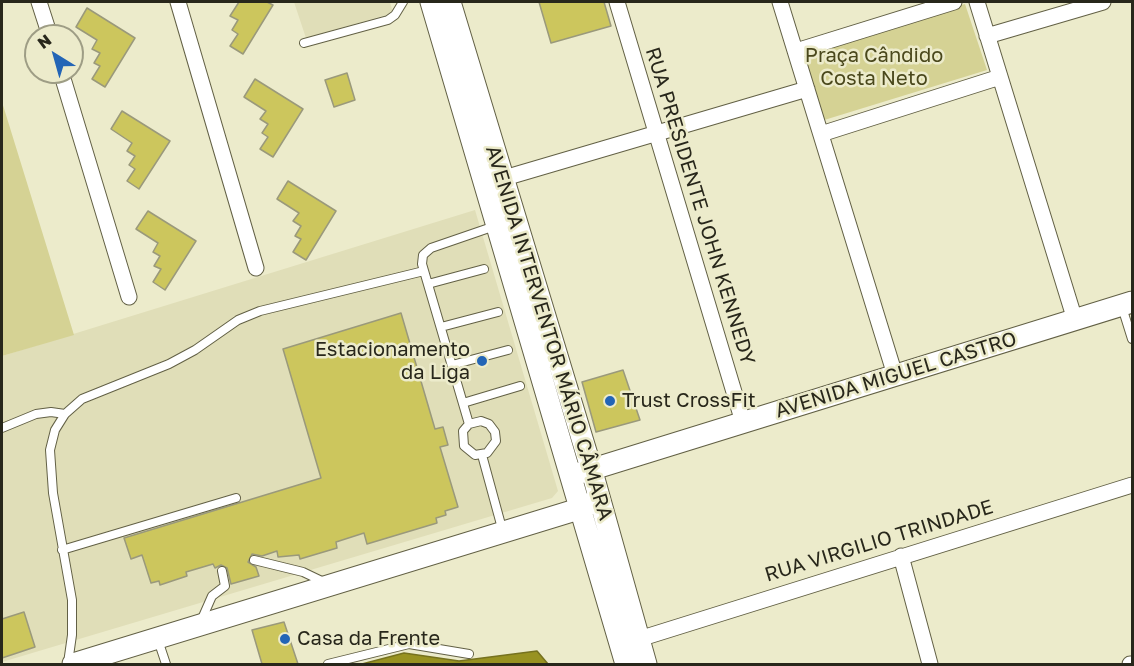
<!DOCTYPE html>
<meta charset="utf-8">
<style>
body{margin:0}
#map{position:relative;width:1134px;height:666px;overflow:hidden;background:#ecebcb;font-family:"Golos Text",sans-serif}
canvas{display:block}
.frame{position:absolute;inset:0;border:3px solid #28271b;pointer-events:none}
.north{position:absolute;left:24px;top:24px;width:60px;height:60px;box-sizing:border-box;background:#ecebcb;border:2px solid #9e9d85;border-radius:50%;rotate:323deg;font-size:16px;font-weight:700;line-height:24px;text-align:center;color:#28271b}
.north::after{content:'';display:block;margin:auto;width:21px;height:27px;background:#2365b6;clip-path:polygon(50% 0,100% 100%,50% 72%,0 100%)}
</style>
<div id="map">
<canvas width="1134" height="666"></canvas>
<div class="frame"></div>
<div class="north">N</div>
</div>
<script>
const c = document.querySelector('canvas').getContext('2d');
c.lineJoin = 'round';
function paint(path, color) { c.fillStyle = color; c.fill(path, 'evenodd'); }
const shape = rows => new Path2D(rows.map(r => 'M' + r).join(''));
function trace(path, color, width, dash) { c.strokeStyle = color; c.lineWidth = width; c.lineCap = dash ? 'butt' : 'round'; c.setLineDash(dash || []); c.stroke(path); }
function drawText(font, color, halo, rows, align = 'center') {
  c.font = font + ' "Golos Text",sans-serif'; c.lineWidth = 5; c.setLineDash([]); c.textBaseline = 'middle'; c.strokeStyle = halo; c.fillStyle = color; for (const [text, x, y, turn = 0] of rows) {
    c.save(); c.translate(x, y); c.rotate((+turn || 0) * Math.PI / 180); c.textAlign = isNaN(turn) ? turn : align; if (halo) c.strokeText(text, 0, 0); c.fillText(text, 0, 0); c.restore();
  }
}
paint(shape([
 [294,2,390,2,393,13,306,38],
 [475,210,558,491,552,498,2,662,2,356]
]), '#e0deb8');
paint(shape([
 [965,4,987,70,821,121,801,55],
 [2,102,74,335,2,356]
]), '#d5d294');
const water = shape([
 [537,651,548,664,362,664,404,653,459,661,537,651]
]);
paint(water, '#989221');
trace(water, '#76721f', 1.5);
const building = shape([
 [239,2,267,2,273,5,243,54,230,46,238,34,232,30,238,20,230,16,239,2],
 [539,2,604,2,611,26,551,43,539,2],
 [87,8,135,38,105,87,92,79,100,66,94,63,100,53,92,49,97,40,76,27,87,8],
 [347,73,355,100,334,107,325,80,347,73],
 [255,79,303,109,273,157,260,149,268,137,262,133,268,124,260,119,266,111,244,97,255,79],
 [122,111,170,141,139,189,127,181,135,169,129,165,135,156,127,151,132,143,111,129,122,111],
 [288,181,336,211,306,260,293,252,301,239,295,236,301,226,293,221,299,213,277,199,288,181],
 [148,211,196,241,165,290,153,282,161,269,154,266,160,256,153,252,158,243,136,229,148,211],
 [401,313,435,429,443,427,448,445,440,447,458,507,445,511,446,515,436,518,437,523,367,544,364,533,336,542,337,548,300,559,299,555,278,557,277,551,262,556,252,554,248,562,256,567,259,576,231,584,227,568,221,565,215,568,213,564,186,572,187,576,160,585,159,581,151,583,142,555,131,559,124,538,321,478,283,349,401,313],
 [623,370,640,420,596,432,582,382,623,370],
 [24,612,35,647,2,658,2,619,24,612],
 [284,622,298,664,262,664,252,630,284,622]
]);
paint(building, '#ccc65d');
trace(building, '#9a997b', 1.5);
const service = shape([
 [304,43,388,20,395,15,403,2],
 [428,284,484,269],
 [1122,307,1132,339],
 [441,327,498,312],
 [452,365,508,350],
 [463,403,520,386],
 [469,424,463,431,464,446,475,455,487,453,496,441,495,432,489,424,481,421,469,424,422,264,423,255,431,248,495,226],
 [2,428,36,414,51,412,65,414],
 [482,455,503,532],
 [62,550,236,498],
 [254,560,303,572,326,583],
 [201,621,212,596,225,586,222,571],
 [158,640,166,664],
 [68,663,72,635,72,600,53,493,50,450,55,430,65,414,82,399,169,364,195,350,238,320,260,311,424,271],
 [328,664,409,644,469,654]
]);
const minor = shape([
 [39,2,50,36],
 [178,2,256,268],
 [617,2,743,422],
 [780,2,895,375],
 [977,2,1075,320],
 [987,36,1103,2],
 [796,51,954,2],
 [61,72,129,297],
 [821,134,1000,77],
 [501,179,807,89],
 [901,556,930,664],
 [639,639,1132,485],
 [1130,664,1132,664]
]);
const secondary = shape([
 [431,2,626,664],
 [450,2,591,468,646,664],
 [580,473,1132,302],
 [73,664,582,508,593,502]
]);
trace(service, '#626045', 10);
trace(minor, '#626045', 17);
trace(secondary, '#626045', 23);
trace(service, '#fff', 8);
trace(minor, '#fff', 15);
trace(secondary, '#fff', 21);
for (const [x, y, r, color] of [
 [482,361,6,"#2365b6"],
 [610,401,6,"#2365b6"],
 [285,639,6,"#2365b6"]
]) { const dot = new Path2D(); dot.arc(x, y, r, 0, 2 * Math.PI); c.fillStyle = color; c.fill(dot); trace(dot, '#ecebcb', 2); }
drawText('20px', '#4a481c', '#ecebcb', [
 ["Praça Cândido",874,56],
 ["Costa Neto",874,79]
]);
drawText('20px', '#28271b', '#ecebcb', [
 ["RUA PRESIDENTE JOHN KENNEDY",700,206,73],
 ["AVENIDA INTERVENTOR MÁRIO CÂMARA",549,333,73],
 ["AVENIDA MIGUEL CASTRO",896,375,-17],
 ["RUA VIRGILIO TRINDADE",879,541,-17]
]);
drawText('20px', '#28271b', '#ecebcb', [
 ["Estacionamento",470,350,"right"],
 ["da Liga",470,373,"right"],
 ["Trust CrossFit",622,401],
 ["Casa da Frente",297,639]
], 'left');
</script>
